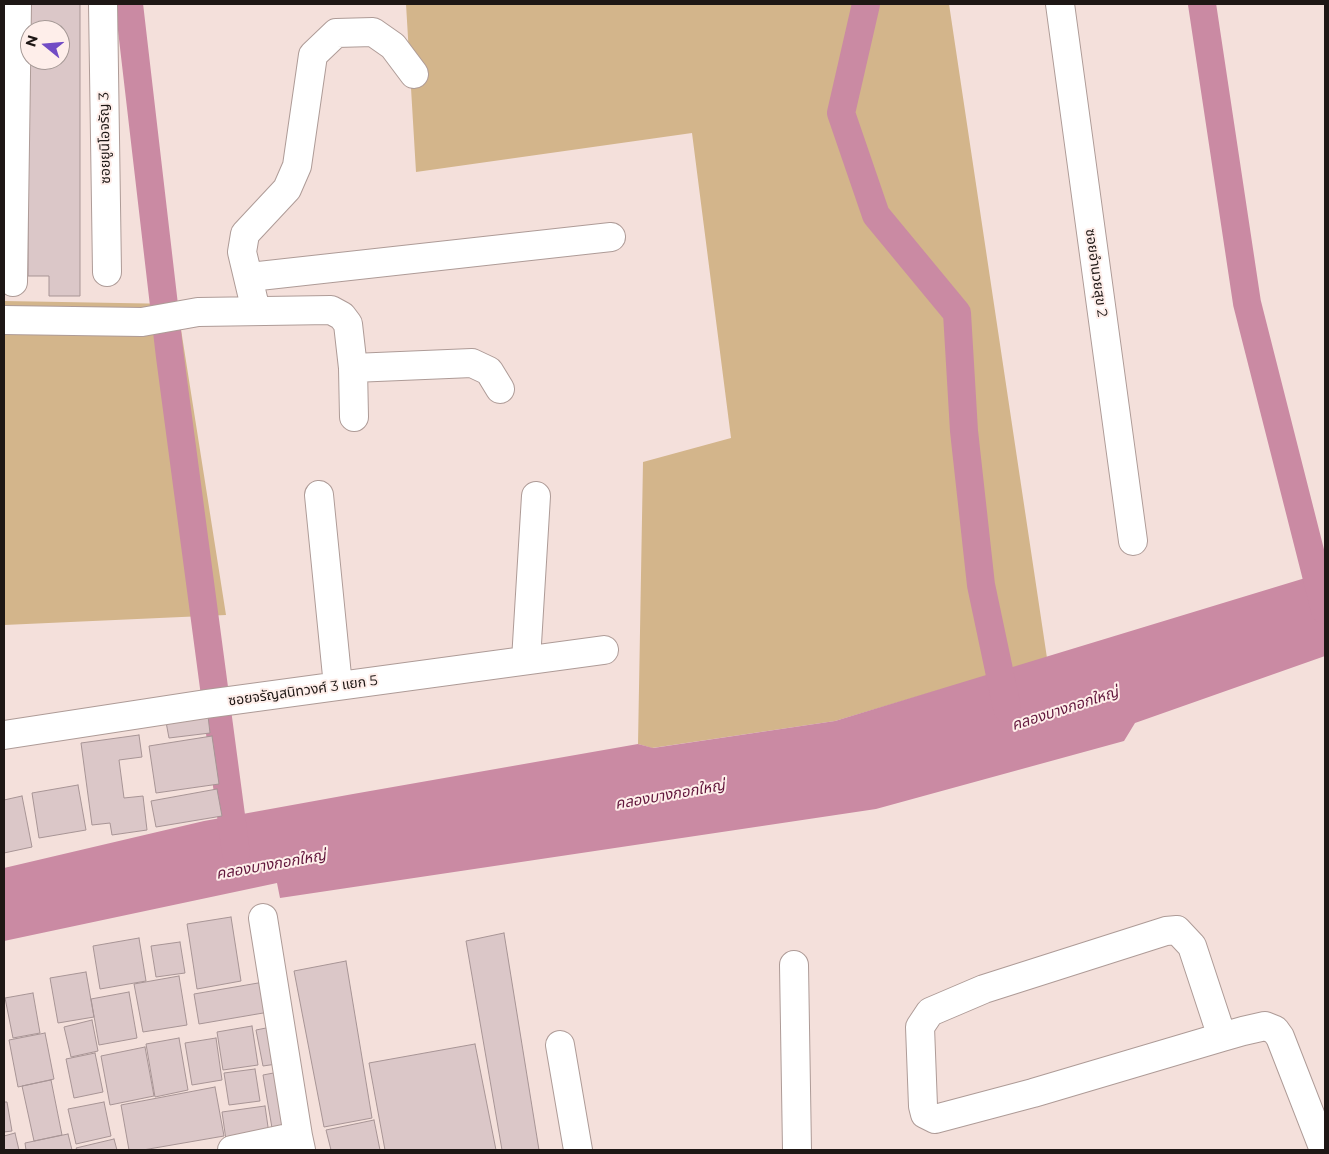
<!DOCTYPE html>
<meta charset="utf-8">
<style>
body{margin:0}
#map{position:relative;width:1329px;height:1154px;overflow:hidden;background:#f4e0db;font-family:Montserrat,sans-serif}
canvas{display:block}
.frame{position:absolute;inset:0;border:5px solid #1e1715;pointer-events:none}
.north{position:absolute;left:20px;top:20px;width:50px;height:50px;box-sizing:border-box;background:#feeeea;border:1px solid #a49895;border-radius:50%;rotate:287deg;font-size:14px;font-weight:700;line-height:20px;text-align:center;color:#1e1715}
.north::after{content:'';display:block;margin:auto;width:18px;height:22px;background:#714cc5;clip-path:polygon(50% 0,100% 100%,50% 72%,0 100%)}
</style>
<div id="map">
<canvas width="1329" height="1154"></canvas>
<div class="frame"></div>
<div class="north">N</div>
</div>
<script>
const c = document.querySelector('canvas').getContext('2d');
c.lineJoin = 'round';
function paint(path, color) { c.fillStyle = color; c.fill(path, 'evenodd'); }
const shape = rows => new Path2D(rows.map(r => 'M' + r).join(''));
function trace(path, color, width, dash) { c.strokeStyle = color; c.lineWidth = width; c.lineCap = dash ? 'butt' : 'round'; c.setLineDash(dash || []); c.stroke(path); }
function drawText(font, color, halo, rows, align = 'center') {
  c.font = font + ' Montserrat,"Noto Sans Thai",sans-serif'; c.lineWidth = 4; c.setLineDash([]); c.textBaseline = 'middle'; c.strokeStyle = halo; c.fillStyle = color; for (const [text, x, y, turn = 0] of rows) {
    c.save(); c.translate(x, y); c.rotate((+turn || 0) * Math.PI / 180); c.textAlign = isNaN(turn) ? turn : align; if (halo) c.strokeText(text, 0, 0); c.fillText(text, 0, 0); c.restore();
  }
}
paint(shape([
 [406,4,949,4,1047,658,835,721,652,748,638,744,643,462,731,438,692,133,416,172],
 [4,301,177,304,226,615,4,625]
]), '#d3b58b');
paint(shape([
 [1325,572,1325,656,1135,723,1124,741,876,809,280,898,277,883,4,941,4,868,204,821,353,794,638,744,653,748,835,721]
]), '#ca8aa3');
trace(shape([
 [129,4,170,357,236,853],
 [866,4,841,113,876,215,957,313,964,431,981,585,1007,708],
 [1202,4,1247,303,1325,610]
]), '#ca8aa3', 28);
const building = shape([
 [28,4,80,4,80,296,49,296,49,276,28,276,28,4],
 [30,30,60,30,60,60,30,60,30,30],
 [208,716,210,733,169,738,166,722,208,716],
 [139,735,142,757,119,760,124,798,143,796,147,830,112,835,110,823,92,825,81,743,139,735],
 [212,736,219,784,156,793,149,746,212,736],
 [78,785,86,830,39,838,32,793,78,785],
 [217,789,222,816,156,827,151,801,217,789],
 [22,796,32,847,4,853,4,800,22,796],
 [231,917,241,981,197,989,187,924,231,917],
 [504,933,539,1150,502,1150,466,941,504,933],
 [139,938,146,981,100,989,93,946,139,938],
 [180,942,185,973,156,977,151,946,180,942],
 [346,961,372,1118,324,1127,294,971,346,961],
 [86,972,94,1017,58,1023,50,978,86,972],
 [179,976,187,1025,143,1032,134,984,179,976],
 [264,982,269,1012,199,1024,194,994,264,982],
 [129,992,137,1038,99,1045,91,999,129,992],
 [33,993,40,1033,13,1038,5,998,33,993],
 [92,1020,98,1051,71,1057,64,1027,92,1020],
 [252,1026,258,1065,223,1070,217,1032,252,1026],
 [276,1026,283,1063,263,1066,256,1030,276,1026],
 [45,1033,54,1079,18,1087,9,1040,45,1033],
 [179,1038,188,1090,155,1097,146,1044,179,1038],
 [216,1038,222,1080,192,1085,185,1043,216,1038],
 [475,1044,496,1150,385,1150,369,1063,475,1044],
 [145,1047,154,1096,110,1105,101,1056,145,1047],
 [95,1053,103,1092,74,1098,66,1059,95,1053],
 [255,1069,260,1101,229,1105,224,1073,255,1069],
 [284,1071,293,1125,272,1128,263,1075,284,1071],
 [51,1080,62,1135,34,1141,22,1086,51,1080],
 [215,1087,224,1136,143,1150,129,1150,121,1105,215,1087],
 [4,1102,7,1102,12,1131,4,1132,4,1102],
 [104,1102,111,1136,76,1144,68,1109,104,1102],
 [265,1106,269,1134,226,1140,222,1112,265,1106],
 [374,1120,380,1150,331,1150,326,1130,374,1120],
 [15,1133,19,1150,4,1150,4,1136,15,1133],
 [68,1134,72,1150,26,1150,25,1143,68,1134],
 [114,1139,117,1150,77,1150,76,1148,114,1139]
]);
paint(building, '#dbc7c8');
trace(building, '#a79495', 1);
const minor = shape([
 [103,4,107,272],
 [1060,4,1133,541],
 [250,277,611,237],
 [13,282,17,4],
 [256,311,242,252,245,234,287,189,297,166,313,55,336,33,373,32,393,46,414,74],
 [4,320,142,322,198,312,331,310,342,316,348,324,353,368,472,363,489,371,500,389],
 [353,368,354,417],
 [319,495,338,686],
 [526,660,536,496],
 [4,735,206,704,604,650],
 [263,918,298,1136],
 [794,965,797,1150],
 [1222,1037,1192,946,1177,930,1166,931,984,989,930,1012,920,1027,923,1106,925,1114,935,1119,1033,1093,1222,1037,1243,1031,1265,1026,1275,1030,1280,1037,1324,1150],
 [560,1045,578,1150],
 [232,1150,298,1136,301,1150]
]);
trace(minor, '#ae9b97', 30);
trace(minor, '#fff', 28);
drawText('14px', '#1e1715', '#feeeea', [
 ["ซอยยูนิโอจรัญ 3",105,138,-91],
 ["ซอยอำนวยสุข 2",1096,273,82],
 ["ซอยจรัญสนิทวงศ์ 3 แยก 5",303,691,-8]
]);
drawText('italic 15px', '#62163c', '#feeeea', [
 ["คลองบางกอกใหญ่",1065,709,-18],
 ["คลองบางกอกใหญ่",670,795,-10],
 ["คลองบางกอกใหญ่",271,865,-10]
]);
</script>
